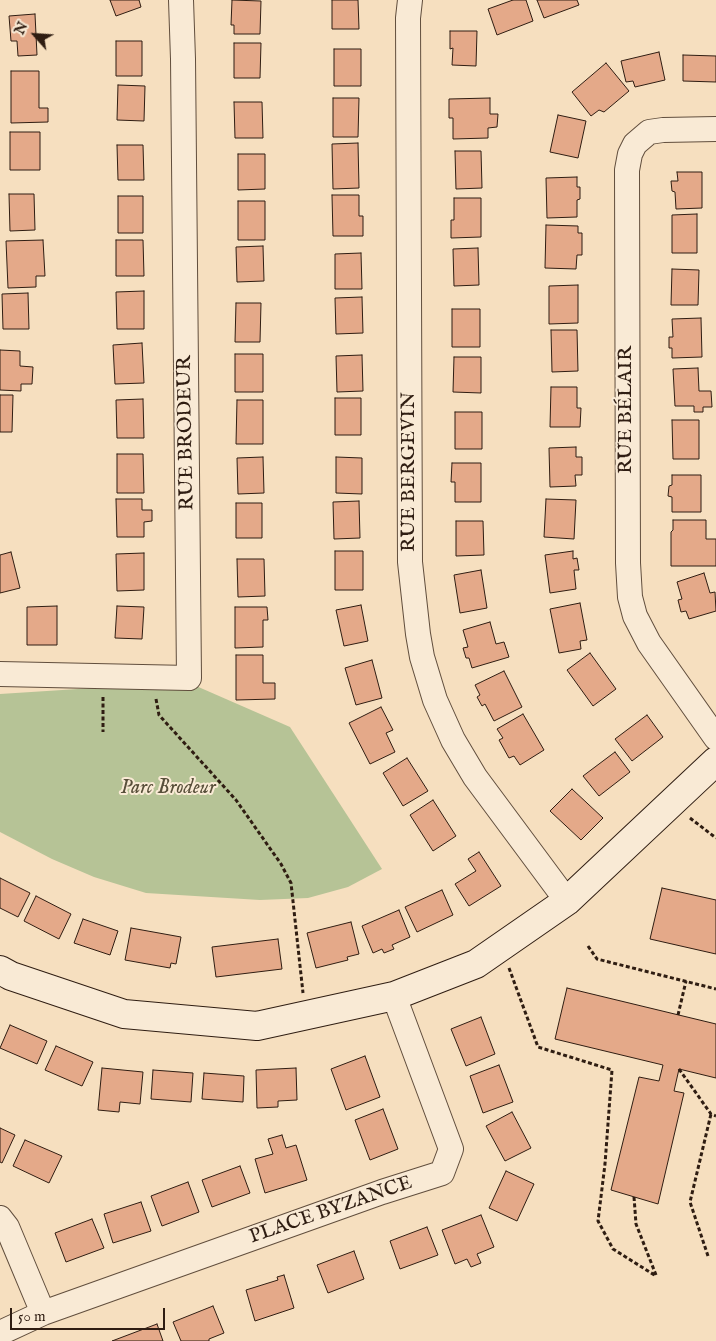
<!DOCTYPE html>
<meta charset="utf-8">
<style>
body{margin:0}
#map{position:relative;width:716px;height:1341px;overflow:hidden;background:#f6dfbf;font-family:"IM FELL English",serif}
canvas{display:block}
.north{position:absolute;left:10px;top:10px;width:50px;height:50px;-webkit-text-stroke:4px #f9ead5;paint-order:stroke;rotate:296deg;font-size:14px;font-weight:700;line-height:20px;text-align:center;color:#2f1d12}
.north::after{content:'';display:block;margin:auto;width:18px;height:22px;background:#2f1d12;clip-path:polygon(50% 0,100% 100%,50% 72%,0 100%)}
.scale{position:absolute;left:10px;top:1308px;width:155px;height:22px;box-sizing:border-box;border:2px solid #2f1d12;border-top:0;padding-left:6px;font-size:15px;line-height:18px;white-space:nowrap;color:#2f1d12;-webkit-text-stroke:4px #f9ead5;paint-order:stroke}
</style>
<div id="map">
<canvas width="716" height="1341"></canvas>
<div class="north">N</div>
<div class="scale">50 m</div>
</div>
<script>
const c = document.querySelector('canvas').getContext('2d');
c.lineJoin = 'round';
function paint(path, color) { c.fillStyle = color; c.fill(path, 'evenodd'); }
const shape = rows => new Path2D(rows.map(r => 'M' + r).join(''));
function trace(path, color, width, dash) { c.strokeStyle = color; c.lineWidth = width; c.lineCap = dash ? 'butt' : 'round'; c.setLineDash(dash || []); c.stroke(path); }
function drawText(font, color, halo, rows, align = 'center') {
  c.font = font + ' "IM FELL English",serif'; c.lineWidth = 4; c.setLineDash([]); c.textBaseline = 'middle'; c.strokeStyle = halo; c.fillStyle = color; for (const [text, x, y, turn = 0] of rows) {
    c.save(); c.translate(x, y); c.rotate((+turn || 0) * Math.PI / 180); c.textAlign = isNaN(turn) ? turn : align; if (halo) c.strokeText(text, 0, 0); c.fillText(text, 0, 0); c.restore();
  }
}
paint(shape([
 [187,682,290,727,382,869,348,887,308,898,260,900,146,893,94,877,52,859,0,832,0,694]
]), '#b6c396');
const building = shape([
 [110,0,139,0,141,7,116,16,110,0],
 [232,0,261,1,260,34,234,34,234,25,231,25,232,0],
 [332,0,358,0,359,29,332,29,332,0],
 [513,0,526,0,533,21,497,35,488,9,513,0],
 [537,0,577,0,579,5,544,18,537,0],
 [35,14,37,55,18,56,17,41,11,41,9,16,35,14],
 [450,31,477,31,476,66,452,65,453,48,450,49,450,31],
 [116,41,142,41,142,76,116,76,116,41],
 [234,43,261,43,260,78,234,78,234,43],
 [334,49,361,49,361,86,334,86,334,49],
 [659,52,665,80,635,87,633,81,626,82,621,61,659,52],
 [683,55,716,56,716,82,683,81,683,55],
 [606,63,629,91,604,112,599,110,591,116,572,92,606,63],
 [11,71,39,71,39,108,48,108,48,122,11,123,11,71],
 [118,85,145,86,144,121,117,120,118,85],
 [333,98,359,98,358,137,333,137,333,98],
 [490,98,490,114,498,114,497,127,488,128,488,138,453,139,453,118,449,118,449,99,490,98],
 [234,102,262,102,263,138,235,138,234,102],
 [558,115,586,121,578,158,550,152,558,115],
 [10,132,40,132,40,170,10,170,10,132],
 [358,143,359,188,333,189,332,144,358,143],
 [117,145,143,145,144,180,118,180,117,145],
 [455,151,481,151,482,188,456,189,455,151],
 [238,154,265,154,265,189,238,190,238,154],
 [677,172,702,172,702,208,676,209,675,192,672,191,671,181,678,181,677,172],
 [577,177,577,187,580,187,580,199,577,200,577,217,547,218,546,178,577,177],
 [9,194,34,194,35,230,10,231,9,194],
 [332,195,359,195,359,216,363,216,363,236,333,236,332,195],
 [118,196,143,196,143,233,118,233,118,196],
 [454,198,481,198,481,237,451,238,451,220,454,220,454,198],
 [238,201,265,201,265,240,238,240,238,201],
 [697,214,697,253,672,253,672,215,697,214],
 [546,225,578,226,578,233,582,233,582,255,577,255,576,269,545,268,546,225],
 [43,240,45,276,36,276,36,287,8,288,6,241,43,240],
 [116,240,143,240,144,276,116,276,116,240],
 [263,246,264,281,237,282,236,247,263,246],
 [478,248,479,285,454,286,453,249,478,248],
 [361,253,362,289,335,289,335,254,361,253],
 [672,269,699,270,698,305,671,305,672,269],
 [578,285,578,323,549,324,549,286,578,285],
 [144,291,144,329,117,329,116,292,144,291],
 [28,293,29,329,3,329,2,294,28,293],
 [362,297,363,333,336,334,335,298,362,297],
 [236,303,261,303,260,342,235,342,236,303],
 [452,309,480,309,480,347,452,347,452,309],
 [701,318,702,357,672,358,672,348,669,348,669,337,673,337,672,319,701,318],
 [551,330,577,330,578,371,552,372,551,330],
 [142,343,144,383,115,384,113,345,142,343],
 [0,350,20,351,20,366,33,367,32,384,21,384,21,391,0,390,0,350],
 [235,354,263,354,263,392,235,392,235,354],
 [362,355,363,391,337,392,336,356,362,355],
 [454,357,481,357,481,393,453,392,454,357],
 [698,368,699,391,711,391,712,407,703,407,703,412,694,412,694,406,675,406,673,369,698,368],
 [551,387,577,387,577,408,581,408,580,427,550,427,551,387],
 [0,395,13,395,12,432,0,432,0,395],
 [335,398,361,398,361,435,335,435,335,398],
 [143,399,144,438,117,438,116,400,143,399],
 [237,400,263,400,263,444,236,444,237,400],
 [455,412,482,412,482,449,455,449,455,412],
 [672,420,699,420,699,459,673,459,672,420],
 [576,447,576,457,582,457,582,475,575,475,576,486,550,487,549,448,576,447],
 [117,454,143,454,144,493,117,493,117,454],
 [263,457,264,493,238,494,237,458,263,457],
 [336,457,362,458,362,494,336,493,336,457],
 [452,463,481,463,481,502,455,502,455,482,451,482,452,463],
 [672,475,701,475,701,512,672,512,672,497,668,496,669,486,672,485,672,475],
 [116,499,142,499,142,510,152,510,152,521,144,522,144,537,117,537,116,499],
 [546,499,576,500,574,539,544,537,546,499],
 [359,501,360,538,334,539,333,502,359,501],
 [236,503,262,503,262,538,236,538,236,503],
 [673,520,706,520,706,539,716,539,716,566,671,566,671,532,673,530,673,520],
 [456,521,483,521,484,555,456,556,456,521],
 [335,551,363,551,363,590,335,590,335,551],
 [573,551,573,559,577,558,579,570,574,570,576,589,550,593,545,555,573,551],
 [11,552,20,588,0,593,0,555,11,552],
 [144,553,144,590,117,591,116,554,144,553],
 [237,559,264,559,265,596,238,597,237,559],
 [481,570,487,608,460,613,454,575,481,570],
 [704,573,710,593,715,592,716,611,689,619,686,611,681,612,678,600,682,599,677,582,704,573],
 [580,603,587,640,580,641,581,649,559,653,550,609,580,603],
 [361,605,368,641,344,646,336,610,361,605],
 [57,606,57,645,27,645,27,607,57,606],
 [117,606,144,607,142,639,115,638,117,606],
 [235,607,267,607,268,620,263,620,263,647,235,648,235,607],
 [490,622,496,644,504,642,509,657,472,668,469,658,466,658,463,648,468,647,463,630,490,622],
 [590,653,616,689,593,706,567,670,590,653],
 [236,655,263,655,263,683,275,683,275,699,236,700,236,655],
 [372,660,382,698,356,705,345,668,372,660],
 [504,671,522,707,494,721,485,704,482,706,477,697,480,695,475,685,504,671],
 [381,707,393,730,386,733,395,752,370,764,349,723,381,707],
 [523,714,544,750,520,765,514,756,509,758,499,740,503,738,497,729,523,714],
 [647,715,663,737,632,761,615,739,647,715],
 [615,752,630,772,599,796,583,776,615,752],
 [407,758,428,791,403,806,383,773,407,758],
 [572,789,603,818,581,840,550,811,572,789],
 [433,800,456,836,433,851,410,815,433,800],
 [479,852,501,886,469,906,455,884,476,871,468,859,479,852],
 [0,878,30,893,18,917,0,908,0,878],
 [662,888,716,900,716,954,650,939,662,888],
 [442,890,453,915,417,932,405,907,442,890],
 [36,896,71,914,59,939,24,921,36,896],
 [399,910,410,937,392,945,394,949,384,953,382,949,373,953,362,926,399,910],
 [83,919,118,931,110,955,74,943,83,919],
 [351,922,359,954,347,957,348,960,316,968,307,933,351,922],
 [131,928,181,937,176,964,171,963,170,968,125,960,131,928],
 [278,939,282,969,216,977,212,947,278,939],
 [567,988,716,1024,716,1078,679,1069,674,1091,684,1093,658,1204,611,1190,639,1077,659,1081,663,1065,555,1039,567,988],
 [481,1017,495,1054,466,1066,451,1029,481,1017],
 [10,1025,47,1041,37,1064,0,1048,10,1025],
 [56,1046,93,1062,82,1086,45,1070,56,1046],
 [365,1056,380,1097,346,1110,331,1069,365,1056],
 [499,1065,513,1102,483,1113,470,1076,499,1065],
 [102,1068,143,1072,140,1104,120,1102,119,1112,98,1110,102,1068],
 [296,1068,297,1100,278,1101,278,1107,257,1108,256,1070,296,1068],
 [153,1070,193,1073,191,1102,151,1099,153,1070],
 [204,1073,244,1076,243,1102,202,1099,204,1073],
 [383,1109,398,1149,370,1160,355,1120,383,1109],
 [512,1112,531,1148,505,1161,486,1126,512,1112],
 [0,1128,15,1135,2,1163,0,1162,0,1128],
 [282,1135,286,1148,296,1145,307,1180,265,1193,255,1159,273,1154,268,1139,282,1135],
 [25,1140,62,1156,49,1183,13,1166,25,1140],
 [240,1166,250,1193,212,1207,202,1180,240,1166],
 [506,1171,534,1184,517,1221,489,1208,506,1171],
 [188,1182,199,1212,162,1226,151,1196,188,1182],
 [141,1202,151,1231,113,1243,104,1214,141,1202],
 [481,1215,494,1247,477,1254,481,1263,471,1267,467,1259,455,1264,442,1230,481,1215],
 [92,1219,104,1248,66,1262,55,1233,92,1219],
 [427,1227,438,1255,400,1269,390,1241,427,1227],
 [354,1251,364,1279,328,1293,317,1265,354,1251],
 [284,1275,294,1308,255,1321,246,1290,278,1280,277,1277,284,1275],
 [213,1306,224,1333,209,1339,209,1341,181,1341,173,1322,213,1306],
 [157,1324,163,1341,112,1341,157,1324]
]);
paint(building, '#e4a989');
trace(building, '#2f1d12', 1);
const street = shape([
 [410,0,408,18,410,562,418,634,422,657,435,700,453,740,475,777,567,901],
 [716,129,663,130,649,132,635,144,630,154,627,170,628,563,630,597,635,616,649,643,716,738],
 [0,674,189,678,183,59,181,0],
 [0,1218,7,1227,43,1313],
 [0,1333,43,1313,382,1192,442,1173,451,1149,394,996]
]);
const secondary = shape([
 [0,970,11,976,124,1014,257,1026,394,996,476,964,567,901,716,761]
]);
trace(street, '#614e3d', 26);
trace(secondary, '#2f1d12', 30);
trace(shape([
 [103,697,103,732],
 [156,699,159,715,236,800,281,864,291,883,303,993],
 [690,818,716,838],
 [588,946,597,959,716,989],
 [509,968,538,1047,612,1070,605,1164,598,1221,613,1249,656,1276],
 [678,1015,686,981],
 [679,1069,711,1114,716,1116],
 [634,1197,636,1224,656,1275],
 [708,1256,690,1202,711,1114]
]), '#2f1d12', 3, [4, 2.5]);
trace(street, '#f9ead5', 24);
trace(secondary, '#f9ead5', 28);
drawText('20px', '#2f1d12', '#f9ead5', [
 ["RUE BÉLAIR",627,410,-90],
 ["RUE BRODEUR",187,433,-91],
 ["RUE BERGEVIN",410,472,-90],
 ["PLACE BYZANCE",331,1211,-19]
]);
drawText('italic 20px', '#584f3a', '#f9ead5', [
 ["Parc Brodeur",168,789]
]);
</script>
